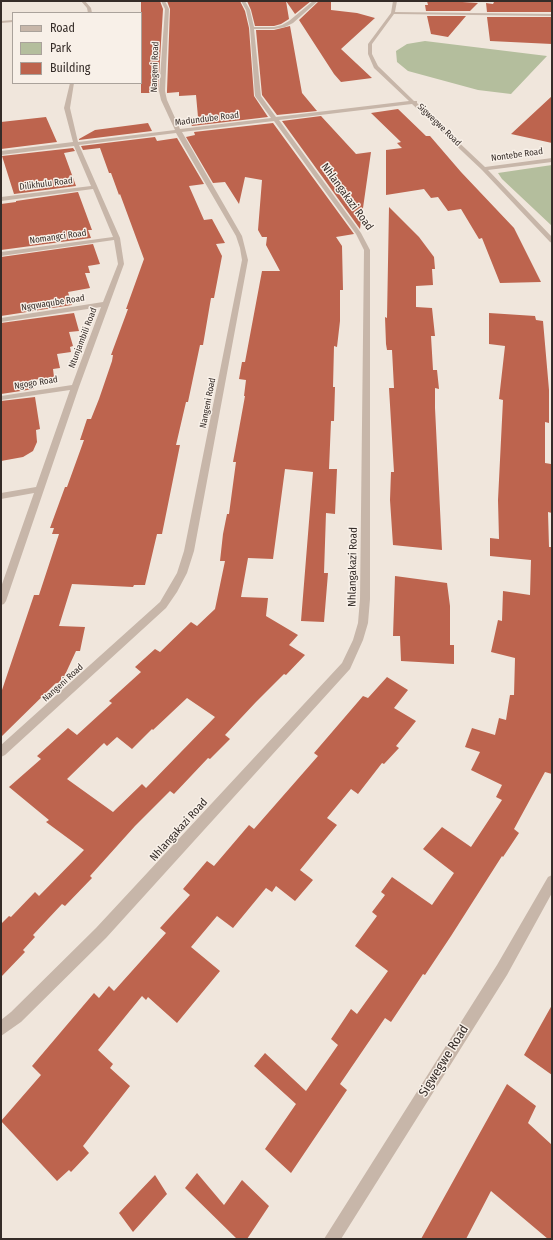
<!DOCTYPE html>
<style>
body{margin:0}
#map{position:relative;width:553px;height:1240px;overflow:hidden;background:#f0e6dc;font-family:"Fira Sans Condensed",sans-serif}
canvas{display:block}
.frame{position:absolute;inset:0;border:2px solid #352c28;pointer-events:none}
.legend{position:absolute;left:12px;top:12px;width:130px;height:72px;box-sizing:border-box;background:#f8f0e8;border:1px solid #aaa29b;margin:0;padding:5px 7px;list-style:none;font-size:12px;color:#352c28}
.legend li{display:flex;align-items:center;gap:8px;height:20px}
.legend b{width:20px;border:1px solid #aaa29b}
</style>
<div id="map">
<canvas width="553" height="1240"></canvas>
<div class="frame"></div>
<ul class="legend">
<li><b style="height:5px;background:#c7b6a9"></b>Road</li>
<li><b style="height:11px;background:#b4be9d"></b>Park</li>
<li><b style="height:11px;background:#bd644e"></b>Building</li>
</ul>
</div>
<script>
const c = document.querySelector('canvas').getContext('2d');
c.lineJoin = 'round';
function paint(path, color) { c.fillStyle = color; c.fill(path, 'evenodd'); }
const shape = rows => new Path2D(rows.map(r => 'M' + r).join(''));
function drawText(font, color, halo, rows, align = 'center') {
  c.font = font + ' "Fira Sans Condensed",sans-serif'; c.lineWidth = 3; c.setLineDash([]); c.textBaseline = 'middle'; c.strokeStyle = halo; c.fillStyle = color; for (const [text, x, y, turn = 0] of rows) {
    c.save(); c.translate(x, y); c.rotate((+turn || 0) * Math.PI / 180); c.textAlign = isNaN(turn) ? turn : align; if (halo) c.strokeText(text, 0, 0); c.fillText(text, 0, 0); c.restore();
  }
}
paint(shape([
 [425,41,547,56,511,94,478,90,408,71,397,62,396,51,407,44],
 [552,165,552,226,502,179,498,173]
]), '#b4be9d');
paint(shape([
 [141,1,160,1,163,9,158,93,141,93],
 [167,1,240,1,245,11,249,28,254,96,268,117,192,126,188,118,198,117,196,95,179,96,179,92,167,93,167,91,170,9],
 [247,1,286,1,289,19,281,24,274,26,255,26,251,10],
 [286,1,311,1,295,14],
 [319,1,331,1,331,10,357,13,375,18,341,49,372,78,341,82,334,74,299,20],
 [427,1,447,1,478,3,470,11,426,11,425,5,428,5],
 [494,2,552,2,552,12,487,12,486,3,493,4],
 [427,16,466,16,448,37,431,34],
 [487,17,552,17,552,44,490,41],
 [290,26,302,93,317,111,277,115,262,95,256,30,274,30],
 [552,96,552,143,511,134],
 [398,109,426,136,430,136,461,172,514,228,541,282,500,283,482,238,479,239,461,209,448,211,438,197,431,198,424,189,386,195,386,150,402,148,397,143,401,142,371,113],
 [321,116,356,154,371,152,360,229,282,121],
 [46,117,57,142,1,149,1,122],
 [148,123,152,131,79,140,79,139,95,130],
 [273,123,354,234,336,237,342,246,343,290,340,290,340,321,337,347,334,346,333,387,335,387,334,421,331,421,329,469,337,469,335,514,326,513,324,573,328,573,324,622,301,621,313,472,285,469,273,559,248,558,241,597,268,598,266,616,298,635,289,645,305,655,286,675,284,674,256,702,225,735,230,739,210,759,208,758,174,794,170,791,135,826,90,876,92,878,65,906,62,904,33,935,35,937,23,950,25,952,1,977,1,924,9,916,11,917,35,892,39,896,84,850,46,822,49,820,9,787,41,759,37,756,68,728,77,735,112,703,109,701,141,672,135,667,155,649,160,652,191,622,197,626,215,609,225,561,220,561,223,534,227,514,229,514,236,462,233,462,245,396,244,396,246,380,239,379,242,362,245,362,262,271,280,271,266,245,267,237,262,237,258,230,262,180,245,177,239,204,225,182,213,183,186,137,195,135,194,132],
 [187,698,215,717,146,788,142,784,113,812,67,779,104,743,107,746,117,737,132,749,152,729,153,730],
 [155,137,157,141,177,138,204,184,189,186,204,220,212,219,225,243,216,244,222,256,214,298,211,298,203,345,200,345,188,402,186,402,176,445,180,445,162,534,157,534,145,585,134,585,133,587,72,584,59,626,85,627,80,651,76,651,64,677,62,677,59,684,56,683,1,737,1,693,34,595,39,595,59,534,52,534,54,528,50,528,65,487,67,487,84,440,80,440,87,419,91,419,99,399,112,361,113,355,111,355,128,309,126,309,144,259,120,194,119,195,111,173,109,173,100,148,83,150,81,146],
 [73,148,75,151,64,153,76,186,14,194,2,156],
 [78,192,92,230,88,230,91,238,1,250,1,204,16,202,16,201],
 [389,207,419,237,434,257,435,269,432,269,433,285,416,286,416,307,432,308,435,336,431,336,433,370,437,370,439,389,435,388,435,408,442,550,393,545,390,500,391,472,394,472,389,388,394,388,392,350,387,350,386,344,385,317,387,318],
 [93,244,100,264,88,266,90,273,85,273,90,288,68,292,72,305,1,316,1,257],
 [74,313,79,331,69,332,73,346,70,347,71,352,57,354,60,368,53,369,54,377,32,380,34,389,1,394,1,323],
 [489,313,535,316,536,320,543,321,549,390,549,423,545,422,545,463,551,464,552,482,552,513,548,512,549,547,552,547,552,774,545,772,514,829,519,833,503,857,502,856,451,936,425,975,423,974,391,1022,385,1018,340,1084,347,1090,291,1173,265,1149,296,1104,254,1066,265,1053,306,1091,338,1045,331,1039,351,1009,357,1014,388,971,355,946,377,916,372,912,385,895,381,892,392,877,432,905,454,873,423,849,442,827,471,847,502,800,496,797,502,785,471,770,480,752,465,747,472,728,495,735,499,718,506,720,510,695,514,695,515,658,491,652,498,620,502,621,503,591,530,595,531,560,490,556,490,538,499,539,498,500,503,400,499,399,505,346,489,344],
 [35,397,40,429,36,430,37,442,33,451,23,457,1,461,1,401],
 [395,576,447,583,450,606,450,645,454,645,454,664,401,661,400,636,393,636],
 [387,677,408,690,394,708,416,721,396,746,399,748,384,764,382,763,358,794,351,789,327,818,337,825,300,870,313,880,295,901,276,886,272,892,266,888,233,928,217,916,191,947,220,971,177,1023,148,997,146,1000,142,996,98,1050,113,1064,110,1068,130,1086,83,1146,89,1153,71,1172,69,1170,57,1181,1,1121,41,1075,32,1066,94,993,99,998,109,986,114,991,166,933,160,928,190,895,183,889,207,861,214,866,249,825,254,829,318,756,314,753,363,696,368,698],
 [552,1005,552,1075,524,1055],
 [507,1084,536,1106,528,1123,552,1145,552,1239,548,1239,491,1191,466,1239,421,1239],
 [197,1173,224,1205,242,1180,269,1206,247,1239,237,1239,185,1188],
 [155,1175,167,1194,133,1232,119,1213]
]), '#bd644e');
paint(shape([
 [81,1,85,1,91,8,92,13,88,13,87,8,81,1],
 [161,1,165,1,169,9,165,91,167,100,180,129,271,118,255,96,250,28,246,10,241,1,245,1,250,10,254,27,274,27,282,25,289,21,313,1,318,1,293,23,285,27,274,29,254,29,261,96,276,117,409,101,374,68,368,54,368,44,391,13,393,1,397,1,395,12,552,14,552,16,394,14,372,44,372,54,378,66,414,101,417,101,417,103,485,167,552,158,552,162,488,170,552,237,552,243,550,242,482,170,412,104,279,120,361,233,370,250,370,599,368,623,363,640,350,669,106,938,21,1022,1,1036,1,1020,11,1012,96,928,342,663,353,640,358,623,360,599,364,250,356,234,274,121,182,132,242,236,248,260,194,551,187,573,177,592,166,608,5,755,1,757,1,745,160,602,177,573,184,551,242,260,240,248,236,236,176,133,79,145,120,238,124,264,79,387,6,601,4,604,1,605,1,587,34,493,1,499,1,493,36,487,70,390,1,400,1,396,72,385,101,307,1,322,1,318,103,302,118,264,114,240,1,256,1,252,113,237,93,189,1,201,1,197,91,186,74,146,1,155,1,151,73,142,64,108,70,83,74,83,70,108,78,142,175,130,161,100,159,91,165,9,161,1],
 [13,20,13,22,1,23,1,21,13,20],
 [552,875,552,893,507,975,341,1239,324,1239,497,965,548,877,552,875]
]), '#c7b6a9');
drawText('9px', '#352c28', '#f8f0e8', [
 ["Nangeni Road",155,67,-88],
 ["Madundube Road",207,119,-7],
 ["Sigwegwe Road",439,125,44],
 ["Nontebe Road",517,155,-8],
 ["Dilikhulu Road",46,184,-7],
 ["Nomangci Road",58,237,-8],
 ["Ngqwaqube Road",53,303,-9],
 ["Ntunjambili Road",83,338,-69],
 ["Ngogo Road",36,383,-9],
 ["Nangeni Road",208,403,-79],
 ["Nangeni Road",63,683,-42]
]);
drawText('11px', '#352c28', '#f8f0e8', [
 ["Nhlangakazi Road",347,197,54],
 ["Nhlangakazi Road",353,567,-89],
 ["Nhlangakazi Road",179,830,-48]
]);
drawText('13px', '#352c28', '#f8f0e8', [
 ["Sigwegwe Road",444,1061,-58]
]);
</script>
